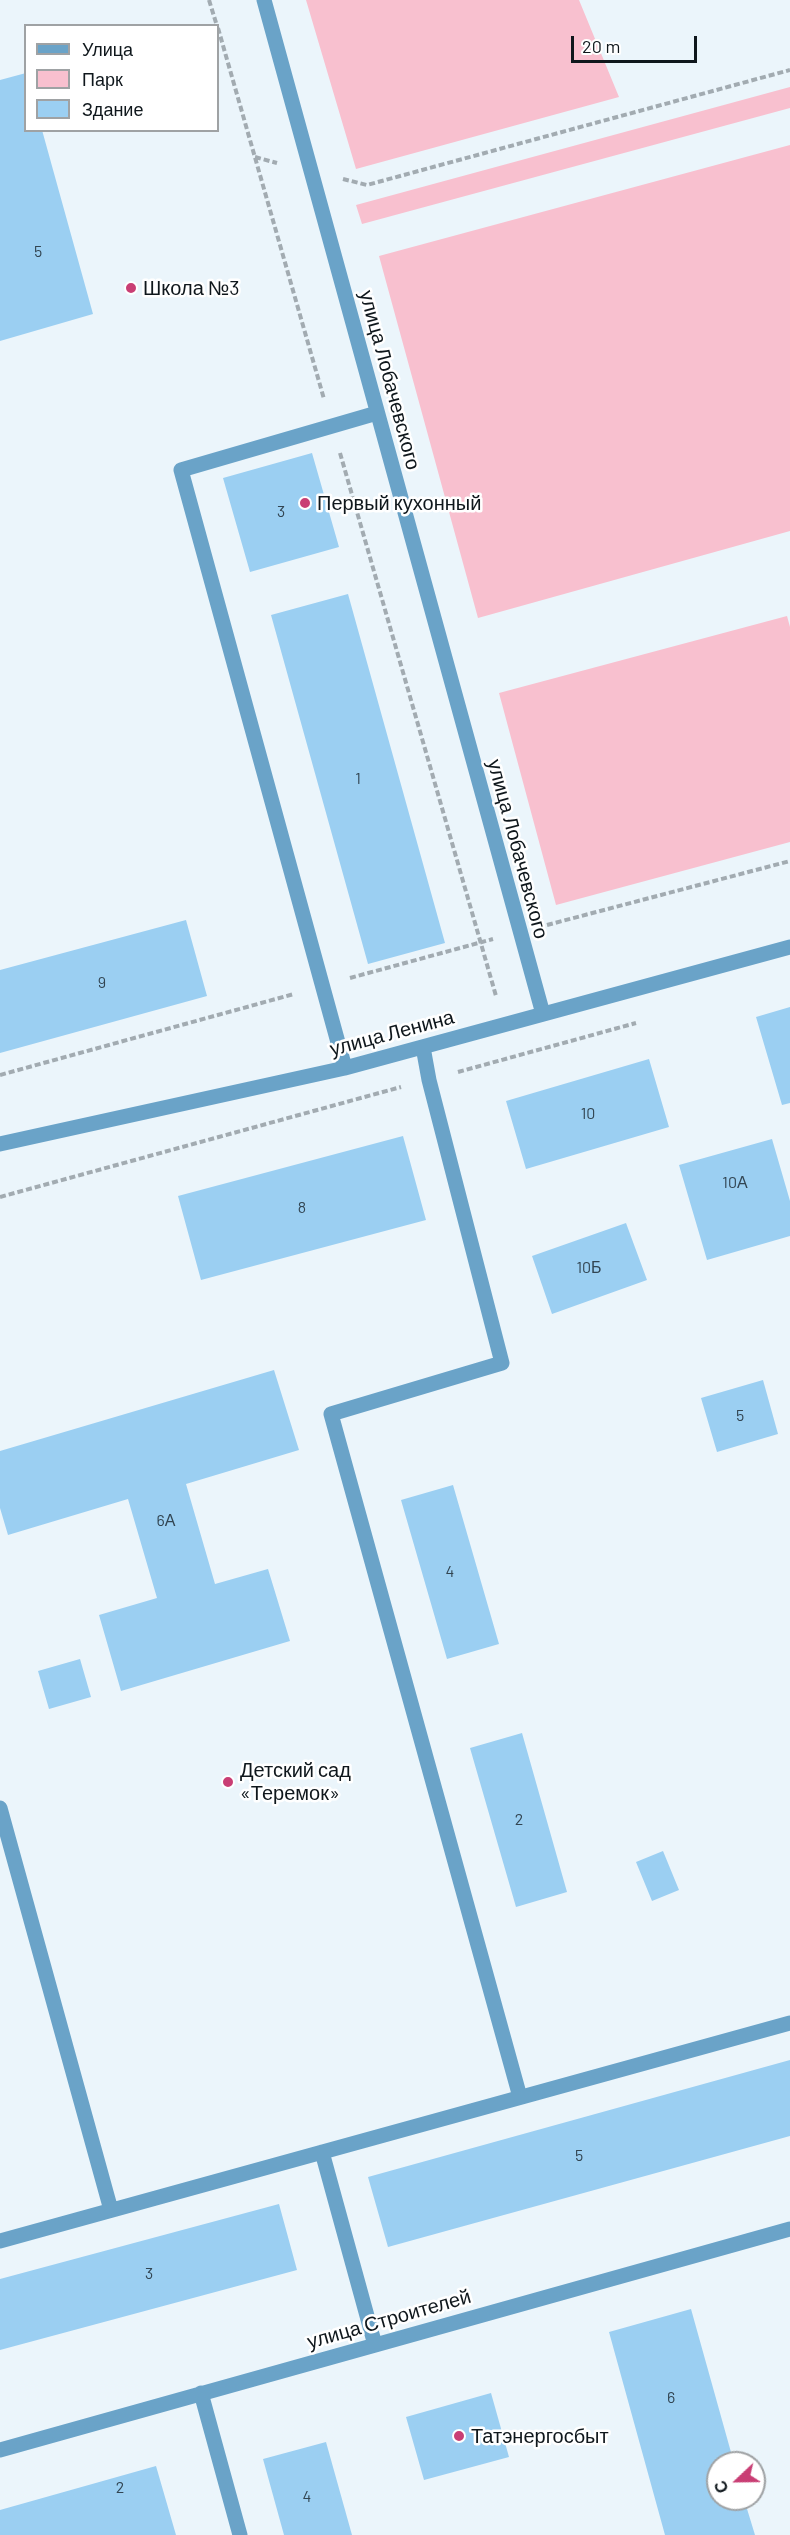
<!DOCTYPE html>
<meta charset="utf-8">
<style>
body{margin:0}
#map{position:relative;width:790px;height:2535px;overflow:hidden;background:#ebf5fb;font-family:Barlow,sans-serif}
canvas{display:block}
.legend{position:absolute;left:24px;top:24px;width:195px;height:108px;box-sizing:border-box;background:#fff;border:2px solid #9fa2a4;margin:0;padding:8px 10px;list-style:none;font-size:18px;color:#0f171c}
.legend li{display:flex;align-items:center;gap:12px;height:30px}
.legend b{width:30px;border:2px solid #9fa2a4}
.north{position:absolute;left:706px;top:2451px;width:60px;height:60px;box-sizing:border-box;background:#fff;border:2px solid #9fa2a4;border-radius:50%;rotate:248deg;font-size:16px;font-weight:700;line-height:24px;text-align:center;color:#0f171c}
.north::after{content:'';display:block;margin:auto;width:21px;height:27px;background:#c93e74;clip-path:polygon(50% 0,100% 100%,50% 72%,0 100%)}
.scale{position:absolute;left:571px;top:36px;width:126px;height:27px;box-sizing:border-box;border:3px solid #0f171c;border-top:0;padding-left:8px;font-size:18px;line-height:21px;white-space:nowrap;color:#0f171c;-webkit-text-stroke:4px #fff;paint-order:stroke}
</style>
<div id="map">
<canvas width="790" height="2535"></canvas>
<ul class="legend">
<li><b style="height:8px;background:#6aa3c8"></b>Улица</li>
<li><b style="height:16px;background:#f8c0cf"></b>Парк</li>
<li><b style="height:16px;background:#9bcff2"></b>Здание</li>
</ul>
<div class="north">С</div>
<div class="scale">20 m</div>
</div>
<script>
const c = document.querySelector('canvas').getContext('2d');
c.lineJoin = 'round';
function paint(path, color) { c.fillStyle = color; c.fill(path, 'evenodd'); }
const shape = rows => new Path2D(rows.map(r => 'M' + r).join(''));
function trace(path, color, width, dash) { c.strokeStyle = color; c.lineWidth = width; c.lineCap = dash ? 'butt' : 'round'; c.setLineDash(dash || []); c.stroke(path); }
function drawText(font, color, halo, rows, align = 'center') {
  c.font = font + ' Barlow,sans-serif'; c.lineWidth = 5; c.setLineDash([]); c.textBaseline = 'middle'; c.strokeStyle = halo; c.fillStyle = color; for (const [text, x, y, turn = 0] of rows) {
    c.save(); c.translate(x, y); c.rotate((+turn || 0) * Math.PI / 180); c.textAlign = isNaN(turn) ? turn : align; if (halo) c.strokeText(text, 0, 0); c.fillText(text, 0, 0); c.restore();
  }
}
paint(shape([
 [306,0,579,0,619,97,356,169],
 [790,87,790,108,362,224,356,205],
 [790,145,790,531,478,618,379,256],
 [787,616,790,627,790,842,556,905,499,693]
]), '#f8c0cf');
paint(shape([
 [26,73,26,130,42,130,93,314,0,341,0,80],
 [312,453,339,547,250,572,223,478],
 [348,594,445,943,368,964,271,615],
 [186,920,207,996,0,1053,0,970],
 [790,1007,790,1103,782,1105,756,1017],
 [649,1059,669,1127,526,1169,506,1101],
 [403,1136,426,1220,201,1280,178,1196],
 [772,1139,790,1201,790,1236,707,1260,679,1165],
 [626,1223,647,1280,552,1314,532,1256],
 [274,1370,299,1450,186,1484,215,1584,268,1569,290,1641,121,1691,99,1615,157,1598,128,1499,8,1535,0,1508,0,1451],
 [763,1380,778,1434,717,1452,701,1398],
 [453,1485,499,1644,447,1659,401,1500],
 [80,1659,91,1697,49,1709,38,1671],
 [522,1733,567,1892,516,1907,470,1748],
 [663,1851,679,1890,652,1901,636,1862],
 [790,2060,790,2136,388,2247,368,2177],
 [279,2204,297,2270,0,2350,0,2279],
 [691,2309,734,2463,718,2463,718,2499,744,2499,755,2535,665,2535,609,2332],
 [491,2393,509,2457,424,2480,406,2417],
 [326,2442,352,2535,284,2535,263,2459],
 [156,2466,176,2535,0,2535,0,2510]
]), '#9bcff2');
trace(shape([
 [209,0,217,26],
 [218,28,324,399],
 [255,157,277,163],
 [343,179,367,185,790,70],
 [340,453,496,996],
 [547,925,790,861],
 [350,978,493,939],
 [458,1072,636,1023],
 [0,1075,294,994],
 [0,1197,401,1087]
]), '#a2abb1', 4, [6, 3]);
trace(shape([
 [264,0,543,1014],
 [423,1047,429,1080,502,1363,331,1414,520,2097],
 [345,1068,181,470,377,413],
 [0,1144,345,1068,790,947],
 [0,1808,111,2210],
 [322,2152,375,2345],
 [0,2241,790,2023],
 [201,2393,240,2535],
 [0,2450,790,2229]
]), '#6aa3c8', 15);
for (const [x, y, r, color] of [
 [131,288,6,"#c93e74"],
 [305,503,6,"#c93e74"],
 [228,1782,6,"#c93e74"],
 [459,2436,6,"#c93e74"]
]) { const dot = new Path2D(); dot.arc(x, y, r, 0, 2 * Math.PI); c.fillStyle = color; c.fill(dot); trace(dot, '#fff', 2); }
drawText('16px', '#324552', null, [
 ["5",38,252],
 ["3",281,512],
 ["1",358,779],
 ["9",102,983],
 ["10",588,1114],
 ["10А",735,1183],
 ["8",302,1208],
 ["10Б",589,1268],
 ["5",740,1416],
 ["6А",166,1521],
 ["4",450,1572],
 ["2",519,1820],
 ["5",579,2156],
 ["3",149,2274],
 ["6",671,2398],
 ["2",120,2488],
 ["4",307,2497]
]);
drawText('20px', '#0f171c', '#fff', [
 ["Школа №3",143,288],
 ["Первый кухонный",317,503],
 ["Детский сад",240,1770],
 ["«Теремок»",240,1793],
 ["Татэнергосбыт",471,2436]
], 'left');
drawText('20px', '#0f171c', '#fff', [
 ["улица Лобачевского",390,380,75],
 ["улица Лобачевского",518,849,75],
 ["улица Ленина",392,1033,-15],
 ["улица Строителей",389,2319,-16]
]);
</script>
